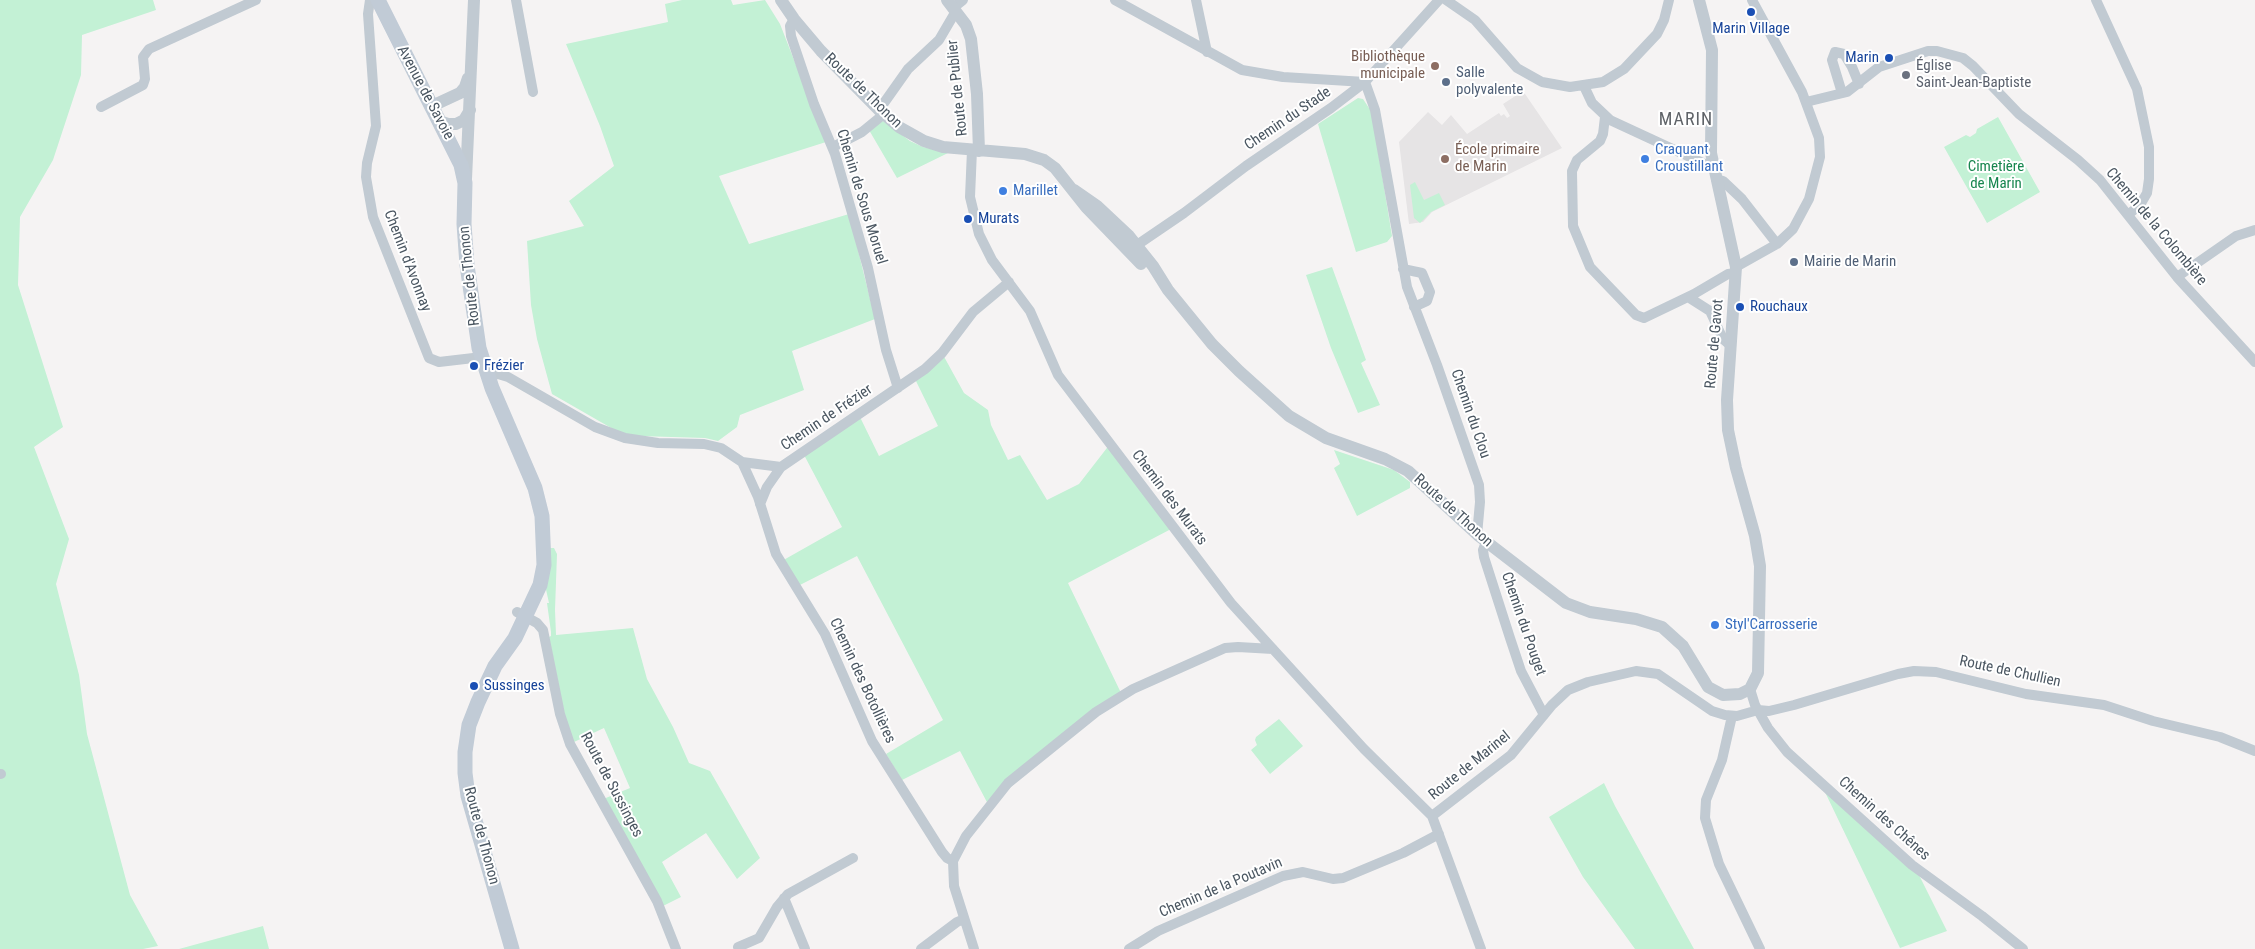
<!DOCTYPE html>
<meta charset="utf-8">
<style>
body{margin:0}
canvas{display:block;background:#f5f3f3}
</style>
<canvas width="2255" height="949"></canvas>
<script>
const c = document.querySelector('canvas').getContext('2d');
c.lineJoin = 'round';
function paint(path, color) { c.fillStyle = color; c.fill(path, 'evenodd'); }
const shape = rows => new Path2D(rows.map(r => 'M' + r).join(''));
function trace(path, color, width, dash) { c.strokeStyle = color; c.lineWidth = width; c.lineCap = dash ? 'butt' : 'round'; c.setLineDash(dash || []); c.stroke(path); }
function drawText(font, color, halo, rows, align = 'center') {
  c.font = font + ' "Roboto Condensed",sans-serif'; c.lineWidth = 4; c.setLineDash([]); c.textBaseline = 'middle'; c.strokeStyle = halo; c.fillStyle = color; for (const [text, x, y, turn = 0] of rows) {
    c.save(); c.translate(x, y); c.rotate((+turn || 0) * Math.PI / 180); c.textAlign = isNaN(turn) ? turn : align; if (halo) c.strokeText(text, 0, 0); c.fillText(text, 0, 0); c.restore();
  }
}
paint(shape([
 [1523,91,1562,148,1432,212,1423,222,1409,224,1399,142,1428,112,1442,125,1451,115,1467,134,1499,113,1501,116,1504,114,1507,118,1510,116,1503,104]
]), '#e6e4e5');
paint(shape([
 [0,0,153,0,156,10,82,35,81,75,53,160,20,217,18,285,63,427,34,447,69,539,56,584,79,675,87,734,130,895,158,946,143,949,0,949],
 [682,0,731,0,733,5,765,0,780,24,826,142,719,176,749,244,849,214,875,319,792,351,804,390,740,415,737,427,718,441,705,438,639,436,624,434,613,429,552,394,537,339,531,305,527,241,584,226,569,201,614,166,600,126,566,44,668,22,665,4],
 [1358,98,1363,99,1369,108,1371,108,1392,236,1387,242,1356,252,1318,124],
 [1998,117,2040,192,1987,223,1944,147,1966,135,1970,137,1976,133,1977,129],
 [883,121,910,141,923,147,948,153,897,178,869,130],
 [1415,182,1424,200,1439,193,1445,205,1431,212,1420,223,1414,218,1410,185],
 [1332,267,1366,360,1361,363,1380,405,1358,413,1331,348,1306,275],
 [942,353,964,393,988,410,991,425,1008,460,1020,455,1047,500,1079,484,1110,444,1173,528,1068,583,1122,695,1096,712,989,806,960,751,902,780,886,754,943,720,857,556,796,587,780,562,842,527,803,453,859,415,879,456,938,426,914,377],
 [1334,450,1394,470,1410,482,1410,488,1357,516,1334,468,1340,464],
 [550,548,554,548,557,554,555,610,556,635,633,628,647,679,673,727,689,763,710,771,760,858,737,879,706,833,662,862,681,897,661,907,601,800,630,788,604,728,574,742,565,716,549,637,551,636,551,632,547,603,549,603,545,585],
 [1279,719,1303,746,1270,774,1251,750,1257,745,1255,740,1256,737],
 [1604,783,1615,806,1694,949,1635,949,1583,877,1549,817],
 [1824,790,1918,873,1947,931,1900,948],
 [263,926,269,949,179,949]
]), '#c3f1d5');
trace(shape([
 [370,0,368,14,376,126,367,163,366,177,373,217,429,358,439,362,482,357],
 [516,0,533,92],
 [1115,0,1242,70,1283,77,1365,82],
 [1196,0,1207,52],
 [1446,0,1475,20,1517,68,1542,82,1570,87,1603,82,1624,69,1657,34,1664,20,1669,0],
 [2096,0,2137,89,2149,147,2149,179,2147,193,2140,205,2129,214],
 [953,8,963,0],
 [794,19,790,26,791,36,814,104,835,154,868,268,886,350,898,388],
 [1365,82,1375,110,1407,287,1437,365,1479,485,1480,502,1477,535],
 [1584,86,1592,103,1610,120,1705,164,1713,165],
 [1842,93,1832,60,1835,52,1844,54,1852,67,1859,84],
 [1806,102,1847,92,1879,67,1928,51,1937,51,1963,58,1973,66,2019,114,2078,160,2100,180,2177,277,2255,362],
 [101,107,143,85,145,79,143,57,149,49,256,0],
 [879,110,908,69,939,40,956,11],
 [1605,117,1603,134,1600,141,1577,160,1572,171,1573,226,1590,267,1636,315,1644,318,1694,294,1728,274,1736,273],
 [833,147,862,132,884,114],
 [972,150,970,197,979,234,992,260,1030,311,1058,375,1231,603,1364,749,1432,816,1481,949],
 [1716,179,1723,181,1742,199,1777,244],
 [1137,245,1184,213,1246,166,1331,108,1365,82,1439,0],
 [1736,267,1777,244,1793,229,1809,199,1820,157,1819,138,1802,92,1752,0],
 [1403,269,1422,273,1430,292,1427,301,1414,307],
 [2177,277,2236,236,2255,230],
 [1688,297,1710,311,1723,339,1731,346],
 [487,376,498,374,508,377,595,427,625,438,658,443,704,444,721,448,742,462,781,467,925,369,942,353,973,312,1009,282],
 [742,462,758,497,776,554,825,634,872,741,942,852,947,858,953,861],
 [760,504,767,487,781,467],
 [1486,542,1483,550,1484,557,1510,638,1521,671,1544,715],
 [517,612,537,623,543,630,560,714,570,744,657,901,676,949],
 [1750,689,1755,705,1768,728,1787,752,1912,865,1982,916,2023,949],
 [1732,716,1722,760,1706,800,1705,818,1719,864,1760,949],
 [0,774,1,774],
 [1432,816,1511,755,1552,705,1568,690,1588,682,1636,671,1658,674,1712,711,1725,715,1737,716,1758,710,1769,711,1794,705,1898,674,1914,671,1936,672,2026,694,2104,705,2153,721,2220,737,2255,751],
 [784,898,805,949],
 [738,947,759,938,777,907,788,894,853,858],
 [921,949,957,922,964,919],
 [974,949,954,886,953,861,966,836,1008,783,1096,712,1133,689,1225,648,1238,647,1273,649],
 [1129,949,1158,931,1283,876,1303,872,1333,879,1343,878,1403,853,1439,834]
]), '#c1cad2', 10);
trace(shape([
 [781,0,794,19,821,51,879,110,899,127,924,141,943,147,1025,154,1044,160,1055,168,1086,207,1141,264],
 [947,0,966,25,971,39,977,94,979,151],
 [432,106,460,93,465,87,468,78],
 [439,121,448,124,456,124,464,120,470,110],
 [466,179,474,0],
 [1074,190,1097,206,1129,236,1153,266,1168,290,1212,344,1239,371,1289,416,1326,438,1385,459,1408,471,1479,536,1566,603,1590,612,1636,619,1662,627,1683,646,1708,687,1723,695,1740,694,1750,689,1758,673,1760,566,1755,536,1736,468,1728,430,1727,400,1736,267,1711,153,1712,50,1699,0]
]), '#c1cad2', 12);
trace(shape([
 [378,0,461,165,465,183,464,224,467,265,479,348,492,388,535,488,542,516,544,565,540,585,515,638,495,666,478,702,469,725,465,752,465,773,468,796,512,949]
]), '#c1cbd6', 15);
for (const [x, y, r, color] of [
 [1751,12,5,"#1a4fb4"],
 [1889,58,5,"#1a4fb4"],
 [1435,66,5,"#8d6e63"],
 [1906,75,5,"#6b7280"],
 [1446,82,5,"#5c6f8a"],
 [1445,159,5,"#8d6e63"],
 [1645,159,5,"#3f7fe0"],
 [1003,191,5,"#3f7fe0"],
 [968,219,5,"#1a4fb4"],
 [1794,262,5,"#5c6f8a"],
 [1740,307,5,"#1a4fb4"],
 [474,366,5,"#1a4fb4"],
 [1715,625,5,"#3f7fe0"],
 [474,686,5,"#1a4fb4"]
]) { const dot = new Path2D(); dot.arc(x, y, r, 0, 2 * Math.PI); c.fillStyle = color; c.fill(dot); trace(dot, '#fff', 2); }
drawText('15px', '#164399', '#fff', [
 ["Marin Village",1751,29,"center"],
 ["Marin",1879,58,"right"],
 ["Murats",978,219],
 ["Rouchaux",1750,307],
 ["Frézier",484,366],
 ["Sussinges",484,686]
], 'left');
drawText('15px', '#785e54', '#fff', [
 ["Bibliothèque",1425,57],
 ["municipale",1425,74],
 ["École primaire",1455,150,"left"],
 ["de Marin",1455,167,"left"]
], 'right');
drawText('15px', '#5b616d', '#fff', [
 ["Église",1916,66],
 ["Saint-Jean-Baptiste",1916,83]
], 'left');
drawText('15px', '#4e5e75', '#fff', [
 ["Salle",1456,73],
 ["polyvalente",1456,90],
 ["Mairie de Marin",1804,262]
], 'left');
drawText('15px', '#4a5661', '#fff', [
 ["Route de Publier",958,88,-96],
 ["Route de Thonon",863,91,44],
 ["Avenue de Savoie",425,93,62],
 ["Chemin du Stade",1288,119,-34],
 ["Chemin de Sous Moruel",861,197,73],
 ["Chemin de la Colombière",2156,227,50],
 ["Chemin d'Avonnay",407,261,69],
 ["Route de Thonon",470,276,-96],
 ["Route de Gavot",1715,344,-85],
 ["Chemin du Clou",1470,414,71],
 ["Chemin de Frézier",827,418,-34],
 ["Chemin des Murats",1169,498,53],
 ["Route de Thonon",1453,511,42],
 ["Chemin du Pouget",1523,624,71],
 ["Route de Chullien",2010,672,12],
 ["Chemin des Botollières",862,681,65],
 ["Route de Marinel",1470,766,-39],
 ["Route de Sussinges",611,785,62],
 ["Chemin des Chênes",1884,819,42],
 ["Route de Thonon",481,836,75],
 ["Chemin de la Poutavin",1221,888,-23]
]);
drawText('15px', '#366cbe', '#fff', [
 ["Craquant",1655,150],
 ["Croustillant",1655,167],
 ["Marillet",1013,191],
 ["Styl'Carrosserie",1725,625]
], 'left');
drawText('15px', '#17864f', '#fff', [
 ["Cimetière",1996,167],
 ["de Marin",1996,184]
]);
c.letterSpacing = '1px';
drawText('18px', '#5f6368', '#fff', [
 ["MARIN",1686,120]
]);
c.letterSpacing = '0px';
</script>
